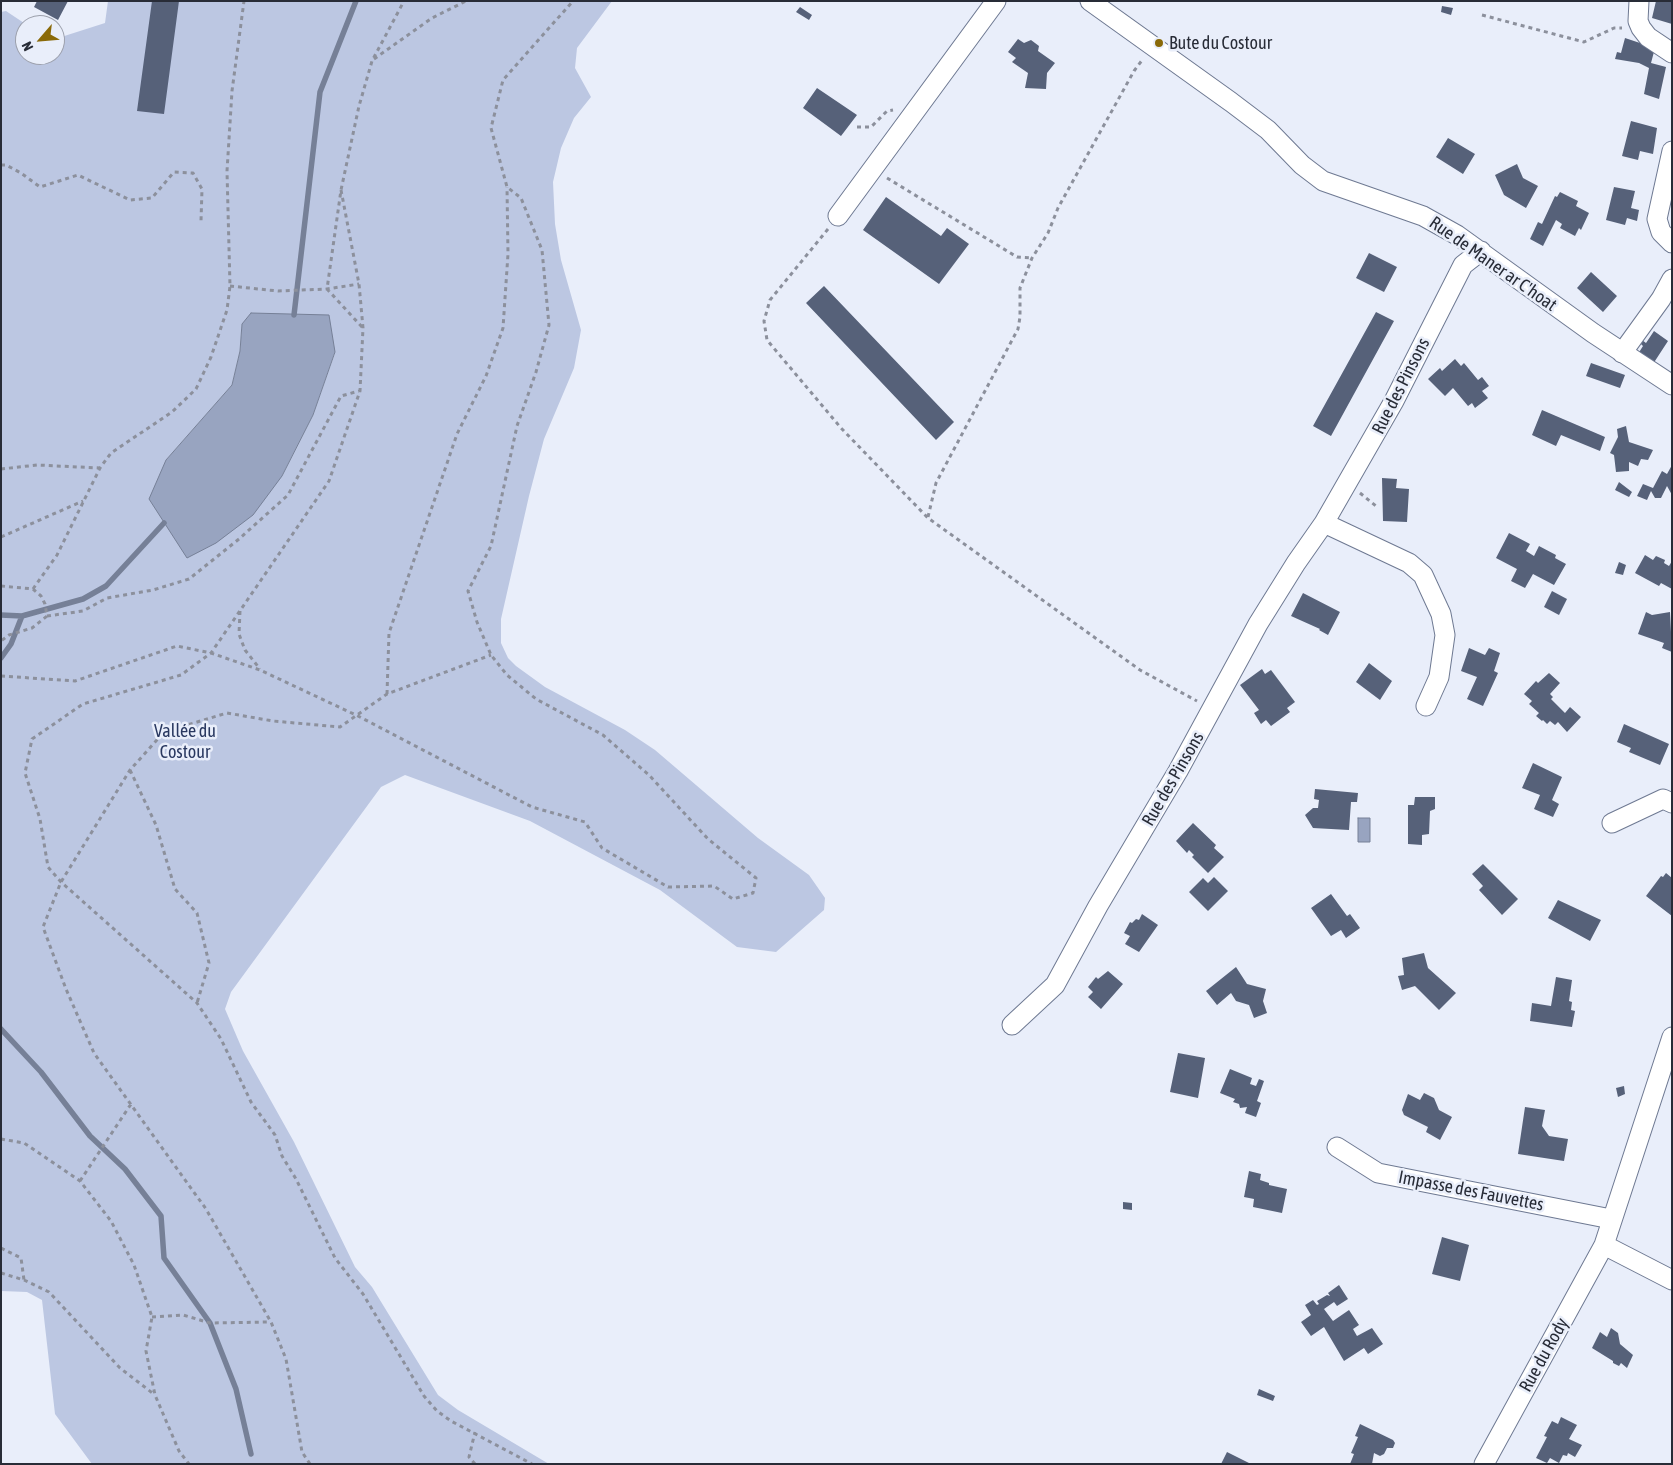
<!DOCTYPE html>
<meta charset="utf-8">
<style>
body{margin:0}
#map{position:relative;width:1673px;height:1465px;overflow:hidden;background:#e9eefa;font-family:"Asap Condensed",sans-serif}
canvas{display:block}
.frame{position:absolute;inset:0;border:2px solid #282c37;pointer-events:none}
.north{position:absolute;left:15px;top:15px;width:50px;height:50px;box-sizing:border-box;background:#e9eefa;border:1px solid #9ca0ac;border-radius:50%;rotate:243deg;font-size:14px;font-weight:700;line-height:20px;text-align:center;color:#282c37}
.north::after{content:'';display:block;margin:auto;width:18px;height:22px;background:#8a6a09;clip-path:polygon(50% 0,100% 100%,50% 72%,0 100%)}
</style>
<div id="map">
<canvas width="1673" height="1465"></canvas>
<div class="frame"></div>
<div class="north">N</div>
</div>
<script>
const c = document.querySelector('canvas').getContext('2d');
c.lineJoin = 'round';
function paint(path, color) { c.fillStyle = color; c.fill(path, 'evenodd'); }
const shape = rows => new Path2D(rows.map(r => 'M' + r).join(''));
function trace(path, color, width, dash) { c.strokeStyle = color; c.lineWidth = width; c.lineCap = dash ? 'butt' : 'round'; c.setLineDash(dash || []); c.stroke(path); }
function drawText(font, color, halo, rows, align = 'center') {
  c.font = font + ' "Asap Condensed",sans-serif'; c.lineWidth = 5; c.setLineDash([]); c.textBaseline = 'middle'; c.strokeStyle = halo; c.fillStyle = color; for (const [text, x, y, turn = 0] of rows) {
    c.save(); c.translate(x, y); c.rotate((+turn || 0) * Math.PI / 180); c.textAlign = isNaN(turn) ? turn : align; if (halo) c.strokeText(text, 0, 0); c.fillText(text, 0, 0); c.restore();
  }
}
paint(shape([
 [108,1,612,1,577,48,575,68,591,97,574,118,561,148,553,182,555,224,561,260,581,330,574,368,544,439,529,496,501,619,501,643,508,658,516,666,545,687,625,730,655,750,758,838,809,875,825,898,824,910,776,952,737,947,660,890,530,821,405,775,381,787,231,992,225,1009,243,1051,294,1142,355,1267,372,1287,438,1395,458,1410,549,1464,92,1464,55,1414,42,1300,27,1292,1,1291,1,12,6,11,27,25,25,25,25,55,55,55,55,39,105,23],
 [242,324,335,353,313,415,282,476,166,460,232,385,240,351]
]), '#bcc7e2');
const water = shape([
 [251,313,329,315,335,352,313,415,282,476,253,515,216,543,187,558,149,499,166,460,232,385,240,351,242,324,251,313],
 [1358,818,1370,818,1370,842,1358,842,1358,818]
]);
paint(water, '#98a4c0');
trace(water, '#768097', 1);
trace(shape([
 [294,315,320,92,356,1],
 [1,615,22,616,83,599,106,586,164,523],
 [1,658,11,644,22,616],
 [1,1029,41,1072,90,1136,125,1169,161,1216,164,1258,210,1323,236,1389,251,1454]
]), '#768097', 5.5);
paint(shape([
 [37,1,68,1,58,20,34,7],
 [152,1,179,1,164,114,137,111],
 [1656,1,1672,1,1672,24,1652,18],
 [1442,6,1453,8,1451,15,1441,12],
 [800,7,812,15,809,20,796,12],
 [1625,38,1655,48,1651,63,1666,67,1659,99,1644,94,1649,68,1639,63,1615,59,1617,52,1621,53],
 [1018,39,1024,43,1031,40,1039,46,1038,51,1055,63,1047,73,1046,89,1025,88,1028,73,1012,62,1016,58,1008,52],
 [817,88,857,115,841,136,803,108],
 [1631,121,1657,128,1653,154,1640,151,1638,160,1622,156],
 [1448,138,1475,154,1463,174,1436,157],
 [1517,164,1523,178,1538,186,1526,208,1504,195,1495,175],
 [1614,187,1635,191,1631,208,1639,210,1637,221,1627,218,1625,225,1606,220],
 [1560,192,1578,201,1576,206,1589,213,1581,230,1579,228,1575,236,1560,228,1562,224,1556,220,1543,246,1530,239,1538,222,1542,224,1555,196,1557,197],
 [886,197,941,236,947,228,969,244,939,284,863,230],
 [1369,253,1397,267,1384,292,1356,278],
 [1591,272,1617,296,1603,312,1577,288],
 [824,286,954,422,936,440,806,303],
 [1376,312,1394,321,1331,436,1313,426],
 [1654,331,1668,341,1653,364,1638,354,1643,346,1640,343,1642,340,1646,343],
 [1455,359,1461,366,1464,363,1478,380,1482,377,1489,386,1482,391,1488,398,1475,408,1472,403,1468,406,1453,388,1445,396,1428,379,1440,368,1442,371],
 [1591,363,1625,375,1620,388,1586,376],
 [1542,410,1605,437,1600,451,1561,435,1556,446,1532,435],
 [1626,426,1629,442,1653,450,1648,460,1641,459,1638,466,1629,462,1629,471,1616,472,1614,455,1610,453,1618,437,1617,429],
 [1672,465,1672,495,1667,486,1661,498,1655,498,1651,491,1647,500,1637,496,1643,484,1653,488,1662,471,1667,474],
 [1382,478,1397,479,1396,488,1409,489,1407,522,1383,521],
 [1619,482,1632,492,1629,497,1615,490],
 [1509,533,1530,544,1526,551,1534,556,1539,546,1556,555,1555,558,1566,564,1554,585,1533,574,1525,588,1511,581,1517,569,1496,558],
 [1645,555,1653,560,1656,556,1665,560,1664,563,1669,566,1672,561,1672,589,1661,583,1659,586,1635,573],
 [1619,562,1626,565,1623,575,1615,573],
 [1552,591,1567,599,1559,615,1544,607],
 [1303,593,1340,612,1328,635,1319,630,1320,629,1291,616],
 [1646,612,1652,615,1670,612,1672,652,1662,648,1664,643,1638,634],
 [1469,648,1485,655,1489,648,1500,653,1494,671,1498,673,1483,706,1467,699,1477,677,1461,671],
 [1369,663,1392,681,1380,700,1356,682],
 [1262,669,1265,674,1271,670,1295,702,1287,708,1290,712,1271,726,1266,720,1261,724,1254,713,1259,710,1240,685],
 [1549,673,1560,683,1550,694,1553,697,1551,699,1565,713,1570,707,1581,717,1567,732,1558,722,1555,725,1550,721,1547,724,1543,720,1542,721,1536,716,1539,713,1529,704,1532,701,1524,694,1536,681,1538,683],
 [1624,724,1669,744,1660,765,1629,752,1631,748,1617,742],
 [1533,763,1562,777,1552,800,1559,804,1553,817,1534,809,1540,795,1522,788],
 [1315,789,1358,793,1357,802,1351,802,1349,830,1313,828,1305,815,1313,808,1318,808,1319,800,1314,799],
 [1415,797,1435,797,1435,809,1430,811,1429,834,1422,835,1422,845,1408,844,1408,805,1414,805],
 [1193,823,1216,845,1214,848,1224,857,1208,873,1192,857,1194,855,1189,850,1187,853,1176,841],
 [1483,864,1518,899,1502,915,1479,890,1483,886,1472,874],
 [1666,873,1672,878,1672,916,1646,896,1661,876,1663,877],
 [1214,877,1228,891,1208,911,1189,892,1203,878,1208,883],
 [1331,894,1347,916,1350,914,1360,928,1346,938,1341,930,1331,936,1311,908],
 [1558,900,1601,920,1590,941,1548,918],
 [1142,914,1158,925,1139,952,1125,944,1130,936,1124,933,1130,922,1132,923,1136,919,1139,920],
 [1424,953,1428,968,1456,993,1439,1010,1415,986,1402,990,1398,976,1404,975,1402,958],
 [1236,967,1247,984,1266,989,1263,1001,1267,1013,1254,1018,1249,1005,1236,1001,1231,993,1217,1005,1206,991],
 [1108,971,1123,984,1101,1009,1088,997,1093,992,1088,987,1096,977,1098,979],
 [1556,977,1572,980,1569,1001,1572,1002,1571,1010,1575,1011,1572,1027,1530,1021,1532,1003,1551,1006],
 [1178,1053,1205,1058,1198,1098,1170,1092],
 [1230,1069,1252,1078,1250,1084,1256,1086,1259,1079,1264,1081,1257,1101,1261,1103,1256,1117,1245,1113,1247,1107,1240,1108,1239,1104,1233,1102,1235,1099,1220,1093],
 [1624,1086,1625,1094,1618,1097,1616,1088],
 [1424,1093,1434,1098,1439,1110,1452,1117,1440,1140,1426,1132,1428,1127,1404,1115,1402,1110,1408,1094,1420,1100],
 [1525,1107,1545,1110,1542,1126,1549,1136,1568,1139,1564,1161,1518,1154],
 [1249,1171,1261,1174,1260,1180,1269,1183,1269,1185,1287,1189,1282,1213,1253,1207,1254,1199,1244,1197],
 [1123,1202,1132,1203,1132,1210,1123,1209],
 [1442,1237,1469,1245,1460,1281,1432,1274],
 [1339,1285,1348,1299,1337,1306,1334,1302,1324,1309,1333,1321,1349,1310,1359,1325,1353,1329,1357,1336,1372,1328,1383,1344,1368,1354,1364,1348,1344,1361,1324,1327,1311,1336,1301,1322,1311,1315,1305,1305,1313,1300,1317,1305,1319,1304,1317,1301,1327,1295,1330,1296,1328,1293],
 [1611,1328,1618,1333,1620,1344,1633,1355,1627,1368,1621,1363,1619,1366,1613,1363,1613,1361,1592,1348,1600,1332,1607,1337],
 [1259,1389,1275,1396,1273,1401,1257,1395],
 [1561,1417,1577,1425,1569,1439,1582,1445,1575,1457,1568,1453,1567,1456,1563,1455,1559,1463,1550,1458,1547,1463,1536,1458,1547,1437,1544,1436,1552,1421,1558,1424],
 [1360,1424,1393,1440,1395,1443,1393,1448,1387,1448,1384,1454,1380,1456,1374,1453,1372,1464,1350,1464,1354,1454,1351,1453,1358,1437,1355,1436],
 [1227,1452,1251,1464,1221,1464]
]), '#566179');
const minor = shape([
 [1090,1,1231,102,1268,130,1302,165,1323,181,1423,216,1457,235,1593,333,1672,385],
 [1639,1,1638,21,1641,28,1648,37,1672,53],
 [1672,151,1657,219,1661,232,1672,243],
 [838,216,996,1],
 [1622,353,1661,299,1672,279],
 [1426,706,1439,677,1445,635,1441,614,1423,575,1409,563,1324,523,1394,401,1463,265,1481,251],
 [1612,823,1663,799,1672,803],
 [1012,1025,1055,985,1098,906,1178,771,1258,624,1296,563,1324,523],
 [1337,1147,1378,1173,1611,1219],
 [1604,1245,1672,1280],
 [1484,1464,1604,1245,1672,1037]
]);
trace(minor, '#6e7992', 21);
trace(shape([
 [1482,15,1584,42,1614,28,1622,28],
 [374,59,432,18,466,1],
 [857,127,871,127,887,111,893,110],
 [1,165,6,165,21,173,40,187,78,175,130,200,152,198,174,172,193,173,202,189,201,221],
 [887,178,1017,257,1032,258],
 [341,190,359,284,363,328,360,391,329,481,211,653,181,675,83,704,32,739,25,773,40,819,48,867,61,882,197,1003,221,1039,251,1102,275,1135,282,1156,296,1179,335,1258,363,1294,424,1396,437,1411,451,1421,532,1464],
 [828,229,770,300,764,321,767,340,841,428,928,518,1140,670,1197,701],
 [230,286,278,291,327,289,359,284],
 [362,327,327,289,341,190,359,106,372,61,404,1],
 [1,469,37,465,100,468],
 [1360,493,1376,506],
 [928,517,936,483,1018,329,1020,317,1020,288,1032,258,1048,233,1058,208,1134,71,1143,59],
 [1,537,83,501],
 [1,586,33,589,41,596,45,604,47,616,32,628,9,635,1,641],
 [33,589,57,555,100,468,111,453,172,412,196,389,211,357,227,310,230,286,227,171,232,91,244,1],
 [240,611,239,634,245,650,260,669],
 [47,616,83,611,107,598,153,590,189,579,239,539,288,495,341,396,359,391],
 [1,676,75,681,177,646,211,653,260,670,358,716,532,807,585,822,602,848,668,887,714,886,733,899,753,893,756,878,708,839,649,775,603,735,536,699,507,675,491,655,477,622,468,591,491,546,517,426,536,372,549,325,542,250,521,198,507,187,491,128,503,80,573,1],
 [387,694,389,633,457,434,486,376,503,328,508,254,507,187],
 [130,770,156,825,175,889,197,913,209,963,197,1003],
 [1,1139,24,1143,80,1181,111,1221,134,1265,152,1317,146,1351,155,1395,179,1451,189,1464],
 [80,1181,131,1104],
 [1,1248,21,1258,24,1280],
 [1,1273,24,1280,49,1292,120,1368,155,1395],
 [152,1317,183,1315,210,1323,270,1322],
 [310,1464,302,1452,286,1359,271,1322,206,1209,94,1053,66,989,43,927,61,882,130,770,164,732,227,713,273,721,340,727,387,694,491,655],
 [475,1464,469,1457,475,1432]
]), '#8c909c', 3, [4, 4]);
trace(minor, '#fff', 19);
for (const [x, y, r, color] of [
 [1159,43,5,"#8a6a09"]
]) { const dot = new Path2D(); dot.arc(x, y, r, 0, 2 * Math.PI); c.fillStyle = color; c.fill(dot); trace(dot, '#e9eefa', 2); }
drawText('18px', '#282c37', '#e9eefa', [
 ["Bute du Costour",1169,43]
], 'left');
drawText('18px', '#282c37', '#e9eefa', [
 ["Rue de Maner ar C'hoat",1493,264,35],
 ["Rue des Pinsons",1401,386,-63],
 ["Rue des Pinsons",1173,779,-60],
 ["Impasse des Fauvettes",1471,1191,11],
 ["Rue du Rody",1544,1355,-61]
]);
drawText('18px', '#293860', '#e9eefa', [
 ["Vallée du",185,731],
 ["Costour",185,752]
]);
</script>
